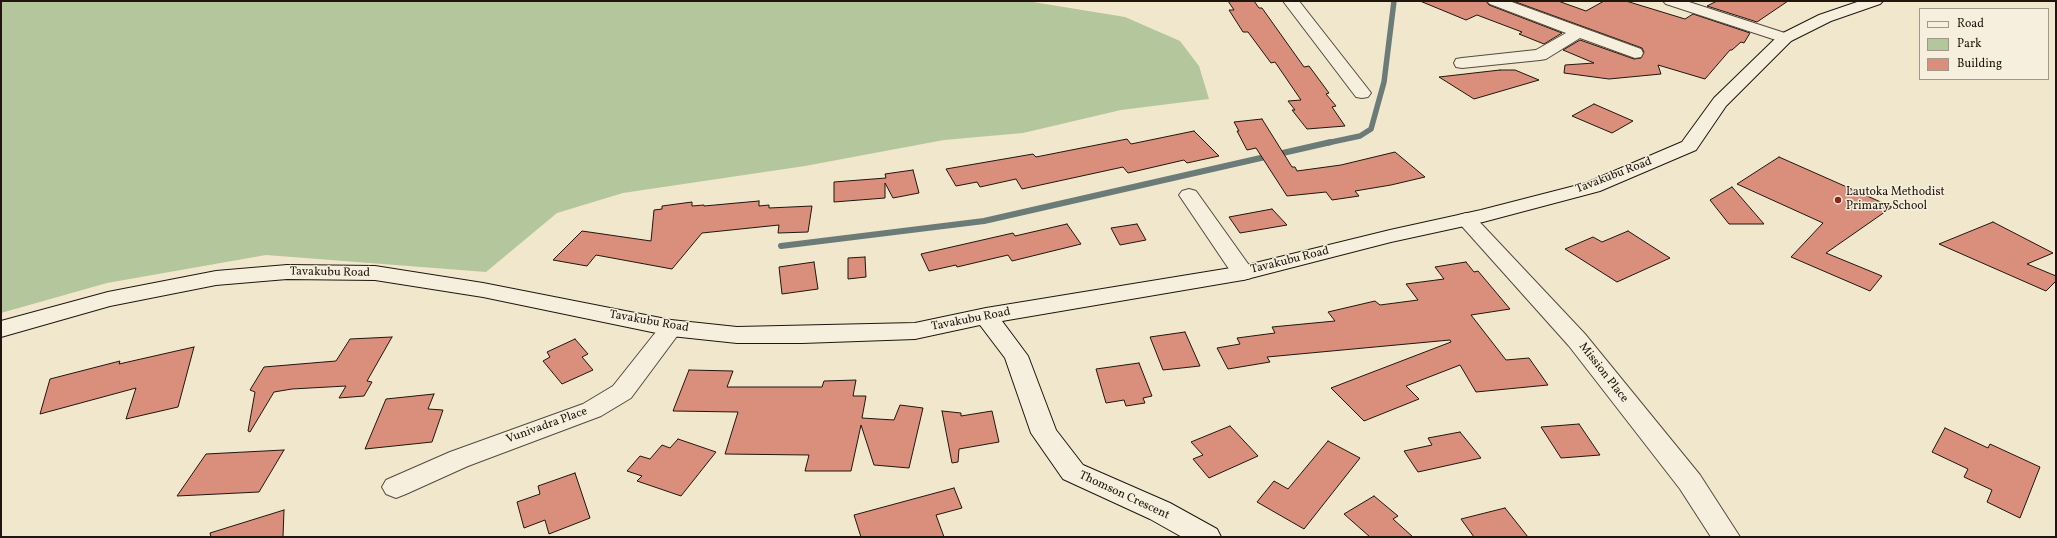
<!DOCTYPE html>
<style>
body{margin:0}
#map{position:relative;width:2057px;height:538px;overflow:hidden;background:#f1e7cc;font-family:Vollkorn,serif}
canvas{display:block}
.frame{position:absolute;inset:0;border:2px solid #20160e;pointer-events:none}
.legend{position:absolute;left:1919px;top:8px;width:130px;height:72px;box-sizing:border-box;background:#f6efde;border:1px solid #a0988b;margin:0;padding:5px 7px;list-style:none;font-size:12px;color:#20160e}
.legend li{display:flex;align-items:center;gap:8px;height:20px}
.legend b{width:20px;border:1px solid #a0988b}
</style>
<div id="map">
<canvas width="2057" height="538"></canvas>
<div class="frame"></div>
<ul class="legend">
<li><b style="height:5px;background:#f6efde"></b>Road</li>
<li><b style="height:11px;background:#b4c79c"></b>Park</li>
<li><b style="height:11px;background:#da8e7c"></b>Building</li>
</ul>
</div>
<script>
const c = document.querySelector('canvas').getContext('2d');
c.lineJoin = 'round';
function paint(path, color) { c.fillStyle = color; c.fill(path, 'evenodd'); }
const shape = rows => new Path2D(rows.map(r => 'M' + r).join(''));
function trace(path, color, width, dash) { c.strokeStyle = color; c.lineWidth = width; c.lineCap = dash ? 'butt' : 'round'; c.setLineDash(dash || []); c.stroke(path); }
function drawText(font, color, halo, rows, align = 'center') {
  c.font = font + ' Vollkorn,serif'; c.lineWidth = 3; c.setLineDash([]); c.textBaseline = 'middle'; c.strokeStyle = halo; c.fillStyle = color; for (const [text, x, y, turn = 0] of rows) {
    c.save(); c.translate(x, y); c.rotate((+turn || 0) * Math.PI / 180); c.textAlign = isNaN(turn) ? turn : align; if (halo) c.strokeText(text, 0, 0); c.fillText(text, 0, 0); c.restore();
  }
}
paint(shape([
 [1,1,1027,1,1125,17,1180,41,1199,66,1209,99,1121,110,1023,133,944,140,805,166,623,193,557,213,486,272,266,255,107,283,1,313]
]), '#b4c79c');
trace(shape([
 [1327,143,1360,136,1371,129,1384,82,1394,1]
]), '#6b7b78', 5.5);
trace(shape([
 [781,246,984,221,1331,142]
]), '#6b7b78', 6);
const building = shape([
 [1228,1,1254,1,1259,8,1262,8,1304,67,1309,66,1329,93,1326,94,1336,106,1332,107,1345,126,1307,129,1292,110,1295,110,1288,101,1301,100,1275,62,1271,63,1248,32,1243,32,1229,10,1234,10,1228,1],
 [1420,1,1486,1,1489,5,1562,33,1544,44,1519,34,1522,32,1477,15,1466,20,1420,1],
 [1513,1,1558,1,1586,11,1604,1,1626,1,1685,19,1693,14,1750,33,1744,43,1741,42,1732,50,1730,50,1705,79,1658,65,1661,74,1609,79,1564,73,1565,65,1594,63,1563,50,1580,40,1634,59,1641,58,1644,52,1642,48,1513,1],
 [1717,1,1788,1,1757,22,1707,6,1717,1],
 [1500,70,1515,70,1539,80,1474,99,1439,77,1500,70],
 [1594,104,1633,121,1612,133,1572,116,1594,104],
 [1262,119,1292,167,1295,167,1297,171,1341,165,1395,152,1425,177,1391,185,1355,191,1359,196,1332,200,1326,192,1287,196,1256,148,1247,150,1237,131,1239,131,1234,122,1262,119],
 [1194,131,1219,156,1187,163,1184,160,1128,173,1123,167,1022,189,1016,179,980,187,977,182,956,186,946,169,1033,154,1036,157,1127,139,1131,144,1194,131],
 [1779,157,1892,207,1826,253,1882,276,1870,291,1791,257,1823,223,1737,184,1779,157],
 [913,170,919,193,893,198,885,183,885,198,834,202,834,182,886,178,885,174,913,170],
 [1732,187,1764,224,1729,224,1710,200,1732,187],
 [759,201,759,206,769,205,769,208,812,206,808,232,778,233,779,225,702,233,672,269,596,255,587,266,553,260,582,231,651,241,654,210,662,209,662,206,692,202,692,206,704,205,704,206,759,201],
 [1272,209,1287,225,1240,233,1229,217,1272,209],
 [1993,222,2053,253,2027,264,2056,276,2056,281,2046,291,1939,244,1993,222],
 [1067,224,1081,244,1012,261,1008,255,957,267,956,265,929,271,921,254,1013,233,1015,236,1067,224],
 [1137,224,1146,240,1120,245,1111,228,1137,224],
 [1628,231,1670,258,1617,282,1565,249,1593,237,1602,242,1628,231],
 [865,257,866,277,848,279,848,258,865,257],
 [814,262,818,289,782,294,779,267,814,262],
 [1466,262,1474,272,1478,271,1510,309,1471,315,1506,360,1529,358,1548,385,1476,392,1460,365,1406,386,1419,399,1364,421,1331,388,1451,342,1450,340,1267,357,1270,362,1228,369,1217,348,1240,344,1237,338,1275,333,1272,327,1335,321,1328,312,1375,301,1380,305,1418,300,1406,284,1444,279,1435,267,1466,262],
 [1185,332,1200,366,1163,370,1150,337,1185,332],
 [392,337,367,381,372,382,364,396,339,398,346,386,292,389,274,392,250,432,248,431,255,392,250,390,264,367,336,361,350,339,392,337],
 [575,339,588,354,582,357,593,370,562,384,543,361,550,357,547,352,575,339],
 [194,347,178,407,126,419,136,388,40,414,50,379,120,361,119,364,194,347],
 [1139,363,1152,396,1143,398,1145,403,1126,406,1124,400,1106,403,1096,369,1139,363],
 [689,370,733,371,727,387,822,387,824,381,856,380,853,396,866,396,862,418,894,420,900,405,923,408,909,468,874,465,861,425,851,471,805,471,809,455,725,454,738,412,673,411,689,370],
 [434,394,428,409,443,410,432,442,365,449,386,399,434,394],
 [942,411,961,413,961,416,992,411,999,442,959,449,958,462,952,463,942,411],
 [1579,424,1600,455,1561,458,1541,427,1579,424],
 [1230,426,1258,456,1209,478,1193,459,1203,455,1191,442,1230,426],
 [1945,428,1988,448,1990,444,2040,467,2020,518,1987,502,1992,490,1964,477,1968,469,1932,452,1945,428],
 [1460,432,1481,458,1418,472,1404,451,1432,445,1428,438,1460,432],
 [678,439,716,452,681,496,637,481,642,476,627,471,640,456,650,459,662,445,670,448,678,439],
 [1328,441,1360,458,1304,529,1257,502,1274,481,1288,489,1328,441],
 [284,450,259,492,177,496,206,454,284,450],
 [575,473,590,518,549,534,545,520,524,528,517,502,540,494,538,486,575,473],
 [954,488,962,508,936,515,944,537,861,537,854,515,954,488],
 [1374,496,1398,516,1393,519,1413,537,1370,537,1344,514,1374,496],
 [1505,508,1528,537,1474,537,1461,519,1505,508],
 [284,510,283,537,211,537,210,533,284,510]
]);
paint(building, '#da8e7c');
trace(building, '#20160e', 1);
const minor = shape([
 [1283,1,1299,1,1368,89,1371,93,1368,97,1362,98,1356,97,1283,1],
 [1487,1,1509,1,1641,49,1643,53,1641,57,1635,58,1580,38,1546,59,1540,60,1462,68,1456,67,1454,63,1456,59,1462,58,1536,50,1566,33,1490,4,1487,1],
 [1663,1,1686,1,1791,35,1793,38,1791,41,1785,43,1779,41,1666,4,1663,1],
 [1189,189,1196,191,1251,268,1254,273,1251,278,1243,280,1235,278,1179,195,1182,191,1189,189],
 [1466,213,1473,215,1585,334,1700,475,1740,537,1711,537,1680,489,1569,346,1459,223,1456,219,1459,215,1466,213],
 [671,320,679,323,683,328,631,398,601,416,468,466,406,494,396,498,386,494,382,487,386,480,450,452,583,404,613,386,663,323,671,320]
]);
const secondary = shape([
 [1860,1,1883,1,1880,4,1831,21,1791,41,1726,106,1696,150,1600,191,1483,222,1391,242,1243,280,1002,321,1028,356,1056,430,1083,465,1170,503,1217,529,1221,537,1182,537,1150,519,1063,479,1031,433,1005,358,980,325,915,339,802,343,737,343,671,336,483,297,375,280,287,279,216,285,110,306,1,337,1,321,108,292,216,271,287,265,375,266,483,283,671,320,737,327,915,323,986,308,1243,266,1390,230,1481,210,1586,183,1682,142,1714,98,1779,35,1819,15,1860,1]
]);
trace(minor, '#544a3e', 2);
trace(secondary, '#20160e', 2);
paint(minor, '#f6efde');
paint(secondary, '#f6efde');
for (const [x, y, r, color] of [
 [1838,200,4,"#8f2418"]
]) { const dot = new Path2D(); dot.arc(x, y, r, 0, 2 * Math.PI); c.fillStyle = color; c.fill(dot); trace(dot, '#f6efde', 1.5); }
drawText('12px', '#20160e', '#f6efde', [
 ["Tavakubu Road",1614,176,-21],
 ["Tavakubu Road",1290,261,-14],
 ["Tavakubu Road",330,273,1],
 ["Tavakubu Road",971,320,-11],
 ["Tavakubu Road",649,322,10],
 ["Mission Place",1603,373,52],
 ["Vunivadra Place",547,426,-20],
 ["Thomson Crescent",1124,496,25]
]);
drawText('12px', '#20160e', '#f6efde', [
 ["Lautoka Methodist",1846,193],
 ["Primary School",1846,207]
], 'left');
</script>
